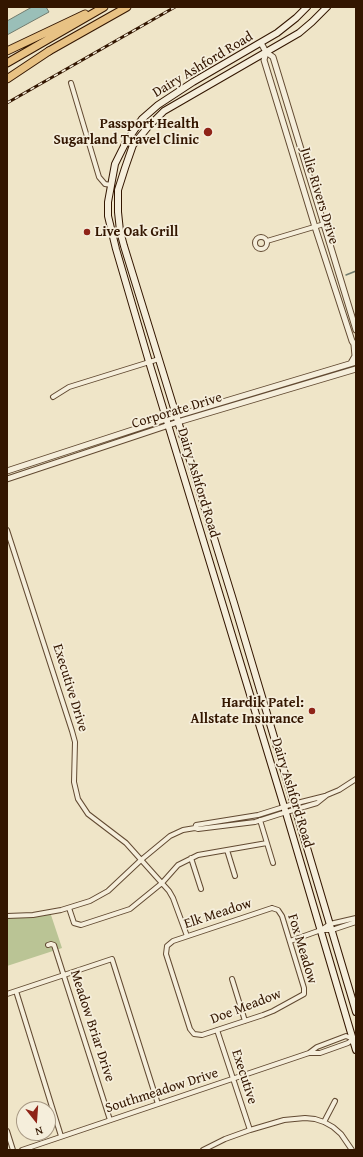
<!DOCTYPE html>
<style>
body{margin:0}
#map{position:relative;width:363px;height:1157px;overflow:hidden;background:#efe5c8;font-family:"Gentium Book Plus",serif}
canvas{display:block}
.frame{position:absolute;inset:0;border:8px solid #331600;pointer-events:none}
.north{position:absolute;left:16px;top:1101px;width:40px;height:40px;box-sizing:border-box;background:#f5eedb;border:1px solid #a79883;border-radius:50%;rotate:163deg;font-size:11px;font-weight:700;line-height:16px;text-align:center;color:#331600}
.north::after{content:'';display:block;margin:auto;width:14px;height:18px;background:#8f2418;clip-path:polygon(50% 0,100% 100%,50% 72%,0 100%)}
</style>
<div id="map">
<canvas width="363" height="1157"></canvas>
<div class="frame"></div>
<div class="north">N</div>
</div>
<script>
const c = document.querySelector('canvas').getContext('2d');
c.lineJoin = 'round';
function paint(path, color) { c.fillStyle = color; c.fill(path, 'evenodd'); }
const shape = rows => new Path2D(rows.map(r => 'M' + r).join(''));
function trace(path, color, width, dash) { c.strokeStyle = color; c.lineWidth = width; c.lineCap = dash ? 'butt' : 'round'; c.setLineDash(dash || []); c.stroke(path); }
function drawText(font, color, halo, rows, align = 'center') {
  c.font = font + ' "Gentium Book Plus",serif'; c.lineWidth = 3.5; c.setLineDash([]); c.textBaseline = 'middle'; c.strokeStyle = halo; c.fillStyle = color; for (const [text, x, y, turn = 0] of rows) {
    c.save(); c.translate(x, y); c.rotate((+turn || 0) * Math.PI / 180); c.textAlign = isNaN(turn) ? turn : align; if (halo) c.strokeText(text, 0, 0); c.fillText(text, 0, 0); c.restore();
  }
}
paint(shape([
 [50,912,62,948,7,966,7,915]
]), '#bac495');
const water = shape([
 [32,7,46,7,49,12,7,35,7,21,32,7]
]);
paint(water, '#9abfb8');
trace(water, '#717b6e', 1);
trace(shape([
 [346,275,356,271]
]), '#717b6e', 1.5);
const minor = shape([
 [71,83,99,177,105,184,111,185],
 '255 243a6 6 0 1 1 12 0a6 6 0 1 1-12 0Z',
 [267,241,324,224],
 [53,397,69,387,159,359],
 [7,530,72,731,75,742,74,782,78,799,88,814,126,843,169,891,173,898,187,936],
 [260,820,273,863],
 [195,828,196,825,258,815,293,804,325,796],
 [227,850,235,876],
 [191,858,201,889],
 [69,908,74,923,81,925,130,909,162,883,178,865,198,855,267,843],
 [272,908,278,910,282,916,304,988,304,994,273,1011,263,1015,202,1035,194,1034,190,1029,166,954,167,946,173,941,272,908],
 [7,916,33,915,61,910,90,901,108,891,141,860,170,836,183,830,195,828,198,829,255,822,280,814,317,803,327,795,339,790,356,779],
 [322,930,332,930,356,922],
 [290,941,321,930,330,924,356,918],
 [48,945,51,944,54,945,110,1120],
 [232,979,245,1021],
 [16,991,61,1136],
 [7,994,112,959,158,1104],
 [217,1030,250,1130],
 [309,1053,317,1047,346,1036,353,1039],
 [324,1122,335,1101],
 [7,1131,13,1150],
 [22,1150,309,1053,320,1053,348,1043,353,1039],
 [203,1150,225,1139,250,1130,284,1120,305,1118,315,1119,324,1122,333,1127,341,1134,352,1150]
]);
const tertiary = shape([
 [261,43,266,52,273,57,356,330],
 [266,52,264,60,315,227,352,341,356,347],
 [351,363,355,356,354,345],
 [7,471,166,419,356,362],
 [7,479,178,422,356,369]
]);
const secondary = shape([
 [307,7,296,18,277,33,193,82,158,105,142,119,126,142,115,164,108,202,108,216,116,249,149,362,286,813,356,1050],
 [327,7,312,22,299,33,164,111,148,127,133,145,125,168,118,190,118,212,120,231,124,246,234,603,356,1012]
]);
const primary = shape([
 [49,51,127,7]
]);
const trunk = shape([
 [7,51,85,14],
 [7,63,104,7],
 [7,79,49,51]
]);
trace(minor, '#624a32', 6);
trace(tertiary, '#624a32', 7);
trace(secondary, '#331600', 8);
trace(primary, '#331600', 9);
trace(trunk, '#331600', 9);
trace(minor, '#f5eedb', 4);
trace(tertiary, '#f5eedb', 5);
trace(secondary, '#f5eedb', 6);
trace(primary, '#e8c284', 7);
trace(trunk, '#e8c284', 7);
const rail = shape([
 [7,103,175,7]
]);
trace(rail, '#331600', 3);
trace(rail, '#f5eedb', 1.5, [4.5]);
for (const [x, y, r, color] of [
 [208,132,5,"#8f2418"],
 [87,232,4,"#8f2418"],
 [312,711,4,"#8f2418"]
]) { const dot = new Path2D(); dot.arc(x, y, r, 0, 2 * Math.PI); c.fillStyle = color; c.fill(dot); trace(dot, '#f5eedb', 1.5); }
drawText('14px', '#331600', '#f5eedb', [
 ["Dairy Ashford Road",203,65,-31],
 ["Julie Rivers Drive",319,196,73],
 ["Corporate Drive",177,411,-17],
 ["Dairy Ashford Road",198,483,73],
 ["Executive Drive",70,688,73],
 ["Dairy Ashford Road",292,793,73],
 ["Elk Meadow",218,914,-18],
 ["Fox Meadow",302,949,73],
 ["Doe Meadow",246,1007,-21],
 ["Meadow Briar Drive",92,1026,72],
 ["Executive",244,1077,72],
 ["Southmeadow Drive",162,1091,-18]
]);
drawText('bold 14px', '#331600', '#f5eedb', [
 ["Passport Health",199,124],
 ["Sugarland Travel Clinic",199,140],
 ["Live Oak Grill",95,232,"left"],
 ["Hardik Patel:",304,703],
 ["Allstate Insurance",304,719]
], 'right');
</script>
